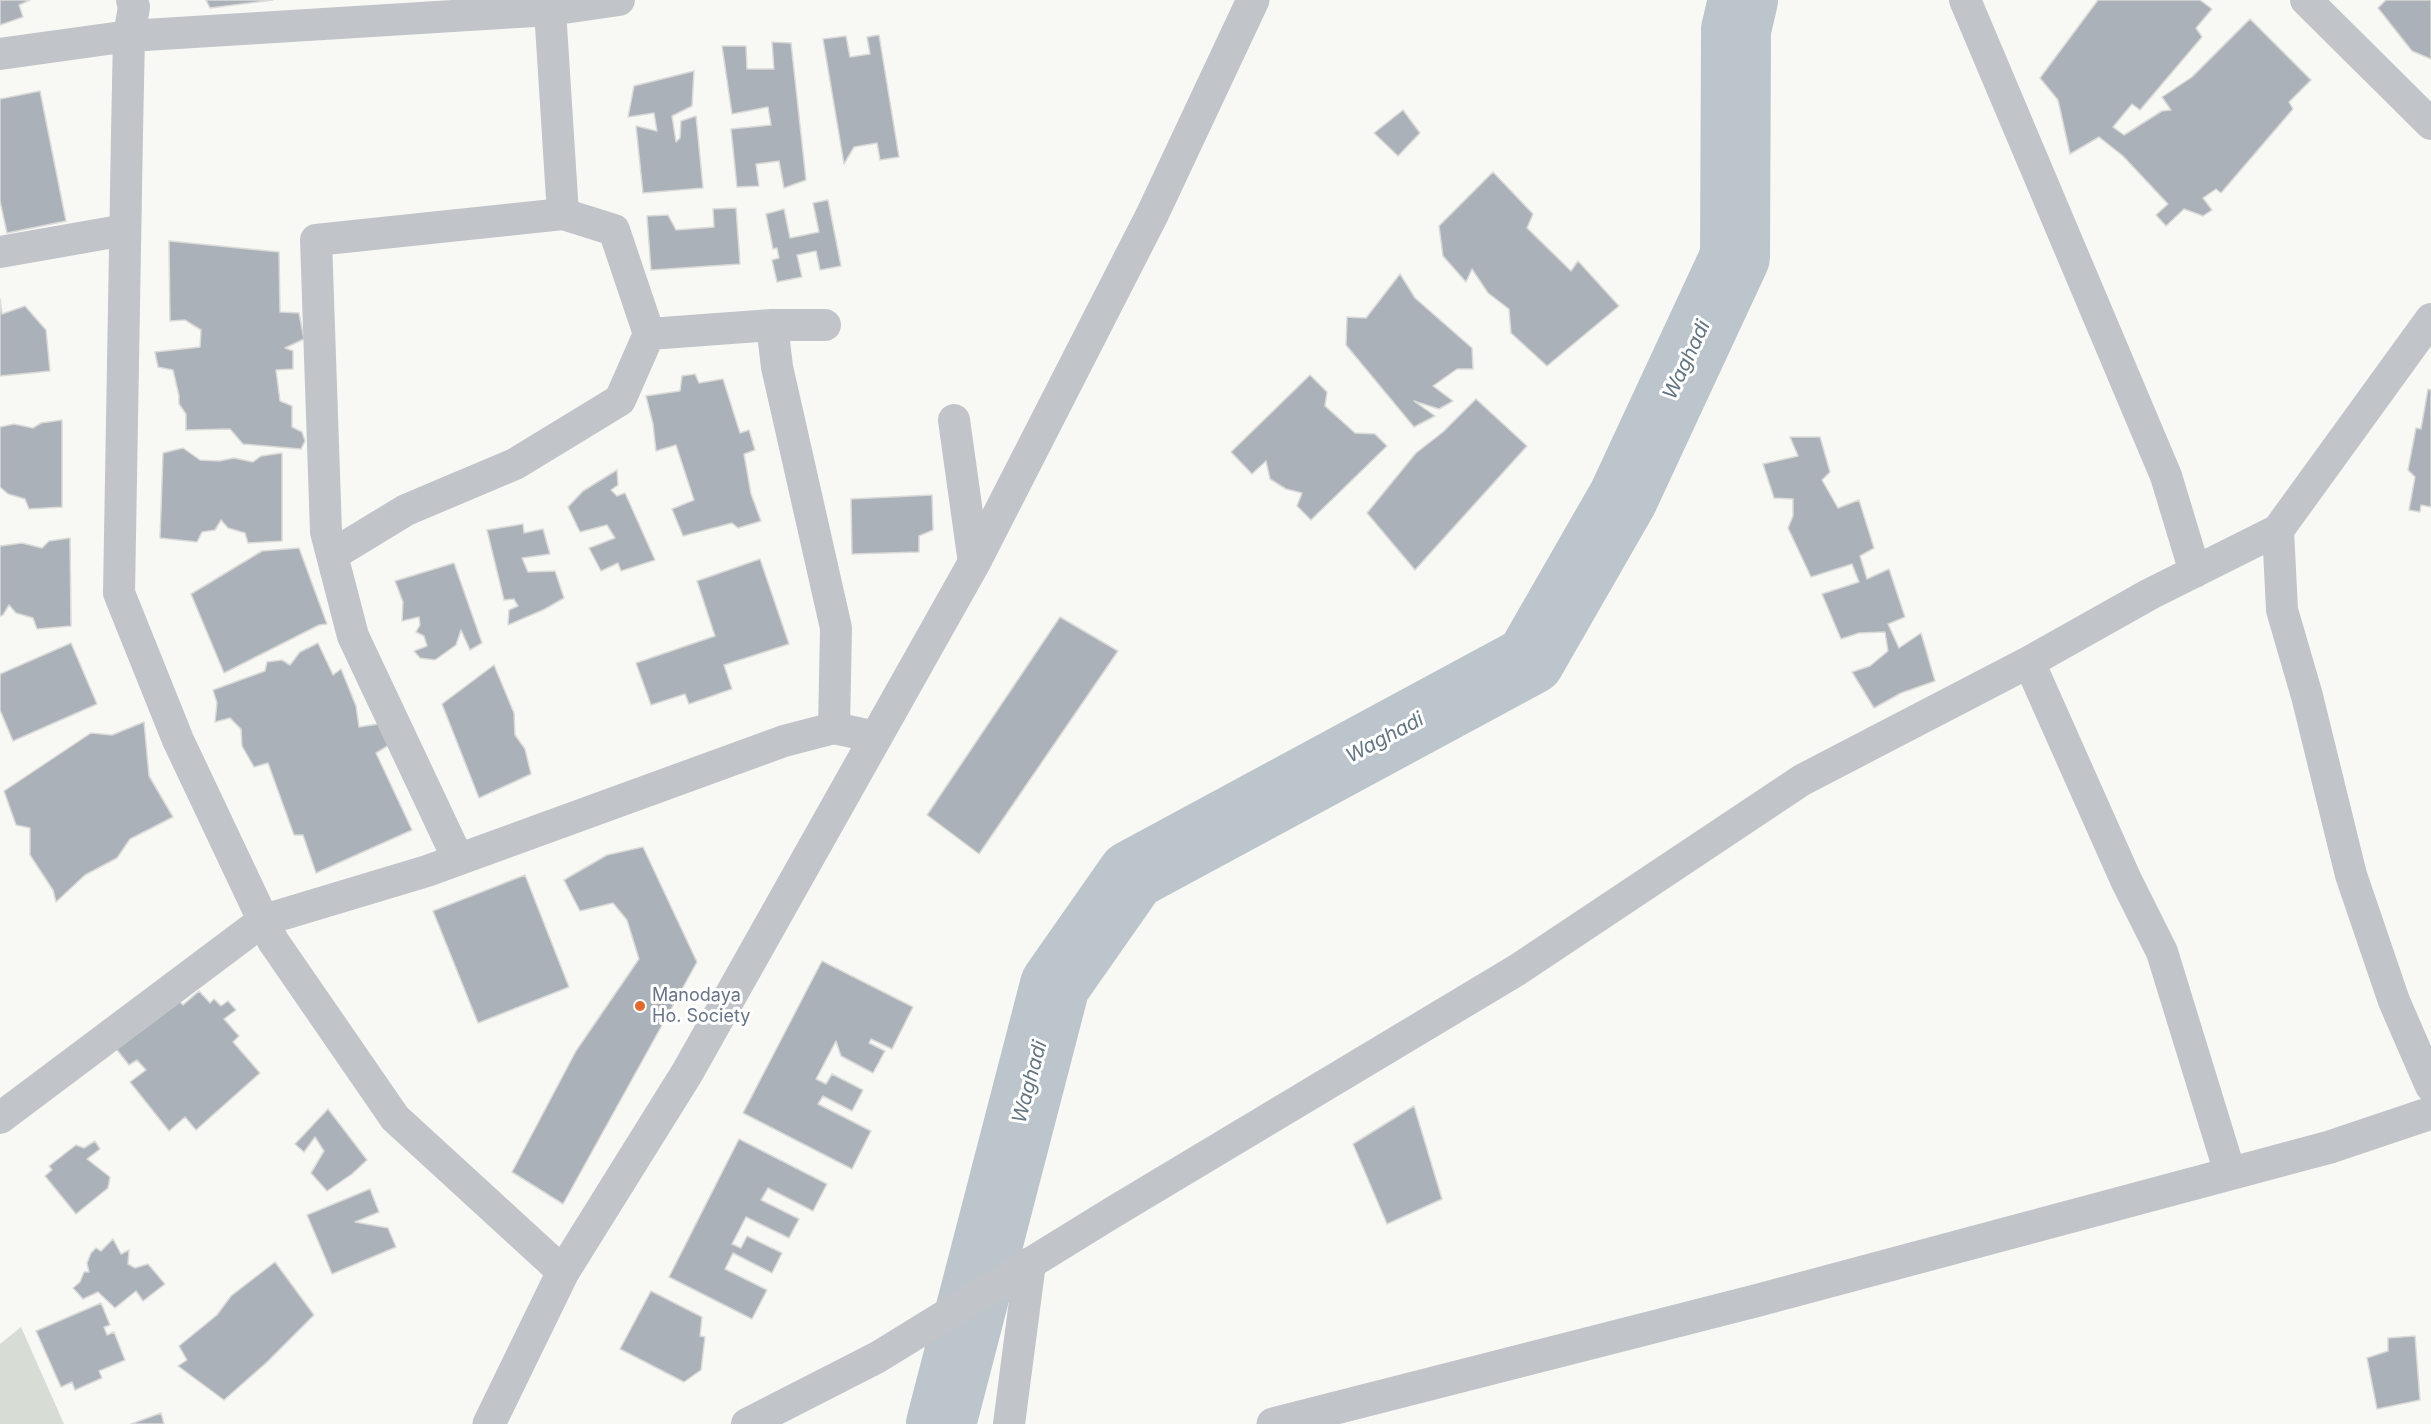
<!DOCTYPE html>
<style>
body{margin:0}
canvas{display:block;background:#f8f8f5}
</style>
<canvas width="2431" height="1424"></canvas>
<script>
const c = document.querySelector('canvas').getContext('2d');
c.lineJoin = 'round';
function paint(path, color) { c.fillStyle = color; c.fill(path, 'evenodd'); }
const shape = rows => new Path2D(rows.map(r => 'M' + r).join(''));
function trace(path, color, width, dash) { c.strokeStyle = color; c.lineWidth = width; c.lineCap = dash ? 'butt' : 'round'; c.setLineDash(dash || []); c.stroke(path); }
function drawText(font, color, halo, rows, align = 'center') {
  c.font = font + ' Inter,sans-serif'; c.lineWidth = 6; c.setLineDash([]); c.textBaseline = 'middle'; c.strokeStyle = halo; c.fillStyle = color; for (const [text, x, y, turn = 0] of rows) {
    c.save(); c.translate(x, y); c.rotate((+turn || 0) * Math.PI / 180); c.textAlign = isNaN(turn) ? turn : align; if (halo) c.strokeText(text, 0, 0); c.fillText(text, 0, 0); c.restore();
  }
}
paint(shape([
 [21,1327,64,1424,0,1424,0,1344]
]), '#d7ddd5');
trace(shape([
 [941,1424,1055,985,1132,875,1530,660,1623,498,1735,257,1736,30,1743,0]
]), '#bcc5cb', 70);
const building = shape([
 [0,0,30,0,19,5,23,17,0,25,0,0],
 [206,0,273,0,210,8,206,0],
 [2098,0,2200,0,2212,9,2196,28,2202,37,2140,110,2132,104,2113,127,2124,135,2162,111,2171,110,2162,97,2192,77,2250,19,2311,80,2289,102,2293,109,2221,193,2216,189,2203,198,2212,210,2203,216,2184,209,2166,226,2156,215,2168,204,2123,156,2099,137,2070,154,2058,100,2040,78,2098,0],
 [2386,0,2431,0,2431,59,2412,51,2378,8,2386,0],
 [879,35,899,157,880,160,877,143,854,147,844,164,823,39,846,36,850,57,870,54,867,37,879,35],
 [772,42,791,43,806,180,784,188,779,161,756,164,759,186,737,187,731,129,771,125,768,107,732,114,722,46,746,46,747,69,774,69,772,42],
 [694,71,692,106,672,116,676,142,680,138,681,121,696,116,703,188,643,193,636,126,657,131,654,113,628,117,634,86,694,71],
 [40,91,66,221,7,233,0,201,0,99,40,91],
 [1403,110,1420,133,1398,156,1374,133,1403,110],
 [1493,172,1533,214,1527,228,1571,271,1578,261,1619,306,1547,366,1511,333,1509,309,1488,293,1472,269,1466,282,1443,256,1439,226,1493,172],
 [828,200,841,266,820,270,816,251,797,255,802,277,777,282,772,260,779,258,777,248,773,249,766,214,784,209,790,238,819,232,813,203,828,200],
 [736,208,740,264,651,270,647,216,668,215,676,230,714,227,713,209,736,208],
 [169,241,279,252,280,312,299,313,304,339,285,348,293,351,293,369,276,370,280,401,292,406,292,427,302,432,305,441,301,449,243,444,230,429,186,430,186,414,179,404,179,396,173,370,158,367,155,352,200,347,201,330,185,320,170,321,169,241],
 [1400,274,1415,298,1472,348,1473,369,1457,369,1433,386,1453,401,1439,409,1414,401,1435,416,1414,427,1346,345,1347,317,1366,318,1400,274],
 [0,299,2,314,25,306,46,330,50,371,0,376,0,299],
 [695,374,699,383,723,379,740,433,749,430,755,450,744,454,751,494,761,521,738,528,732,523,683,536,672,509,694,500,676,445,656,451,653,424,646,396,680,391,682,376,695,374],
 [1310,375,1327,392,1325,406,1355,433,1375,434,1387,446,1311,520,1297,506,1302,493,1286,489,1270,479,1266,461,1252,474,1231,452,1310,375],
 [2428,389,2431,390,2431,507,2421,505,2420,512,2409,510,2415,477,2408,470,2416,428,2421,429,2428,389],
 [1476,399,1527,446,1415,570,1367,513,1416,453,1443,432,1476,399],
 [62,420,62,507,29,509,25,499,8,494,0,487,0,427,14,424,33,428,41,423,62,420],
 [1790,437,1820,437,1830,472,1822,480,1838,508,1859,500,1874,548,1860,556,1867,579,1889,569,1905,617,1888,624,1899,648,1921,633,1935,681,1901,693,1874,708,1852,672,1870,666,1888,651,1885,632,1859,633,1841,639,1822,594,1859,582,1852,564,1811,577,1788,528,1793,516,1793,499,1774,498,1763,464,1798,456,1790,437],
 [183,448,200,460,219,461,234,458,253,462,261,456,282,453,282,541,248,543,245,533,228,528,221,520,215,530,202,532,197,542,160,538,163,453,183,448],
 [617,470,618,485,611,490,617,496,625,493,655,560,621,571,618,563,601,571,589,548,615,538,607,525,580,532,568,507,583,491,617,470],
 [932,495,933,530,919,536,919,552,852,554,851,499,932,495],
 [523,524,524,533,543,529,550,554,522,558,528,572,555,571,564,598,545,609,508,625,509,610,518,606,514,599,504,600,487,530,523,524],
 [70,538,71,626,37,629,33,618,16,613,9,605,3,615,0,616,0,546,22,543,42,548,49,541,70,538],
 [299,548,327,624,319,625,224,673,191,594,262,551,299,548],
 [760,559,789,644,724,665,732,689,689,704,685,694,651,705,636,663,715,636,697,581,760,559],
 [454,563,482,643,470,650,461,630,456,645,435,660,420,658,414,651,427,646,424,636,416,632,420,625,419,617,402,621,403,602,395,581,454,563],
 [1060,617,1118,651,979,854,927,815,1060,617],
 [71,643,97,704,13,741,0,710,0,674,71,643],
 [318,643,333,675,341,669,356,706,359,727,385,723,394,742,376,753,412,830,316,873,303,835,294,835,268,763,254,767,242,746,241,729,230,718,215,722,217,703,213,690,265,671,267,662,282,660,290,665,300,652,318,643],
 [494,665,514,713,515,735,525,749,531,774,479,798,442,704,494,665],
 [144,722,149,776,173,817,130,839,117,858,85,875,56,902,53,890,30,855,30,828,16,825,4,791,91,733,112,735,144,722],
 [643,847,697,962,563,1204,512,1172,576,1051,639,959,627,920,613,903,580,911,564,880,607,855,643,847],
 [525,875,569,987,478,1023,433,911,525,875],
 [822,961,913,1007,892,1049,871,1039,869,1043,885,1051,873,1073,841,1056,836,1041,816,1079,826,1084,832,1074,863,1090,852,1111,823,1096,818,1104,871,1131,852,1169,743,1113,822,961],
 [199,991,210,1003,214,999,221,1006,228,1001,236,1010,224,1019,239,1036,233,1042,260,1073,196,1130,185,1117,169,1131,130,1082,146,1070,137,1060,129,1065,114,1046,173,994,183,1005,199,991],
 [1414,1106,1442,1199,1387,1224,1353,1144,1414,1106],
 [328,1109,367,1160,352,1174,327,1191,311,1173,324,1151,315,1137,304,1152,295,1144,328,1109],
 [739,1139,827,1184,813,1211,768,1188,761,1200,799,1219,789,1238,746,1217,732,1244,741,1248,747,1236,782,1253,772,1273,733,1253,725,1269,767,1290,752,1319,669,1277,739,1139],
 [95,1141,100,1149,87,1159,110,1177,108,1188,76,1214,45,1176,52,1170,49,1166,76,1145,84,1148,95,1141],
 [370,1189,379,1212,355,1222,388,1228,396,1247,332,1274,307,1215,370,1189],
 [113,1239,121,1254,129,1250,128,1264,135,1268,148,1264,165,1284,143,1301,136,1291,115,1308,98,1292,83,1299,73,1288,80,1282,84,1272,89,1272,87,1263,91,1253,96,1248,101,1251,113,1239],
 [275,1262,314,1315,266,1363,224,1400,178,1366,187,1360,179,1346,217,1315,231,1296,275,1262],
 [651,1291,702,1317,700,1336,705,1337,701,1370,684,1382,620,1349,651,1291],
 [101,1303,110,1325,104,1327,107,1335,114,1332,125,1360,99,1371,102,1378,75,1390,72,1382,61,1387,36,1331,101,1303],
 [2415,1336,2420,1400,2377,1409,2367,1358,2388,1351,2388,1338,2415,1336],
 [161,1413,164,1424,131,1424,161,1413]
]);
paint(building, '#aab1b8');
trace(building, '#dadad8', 1.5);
trace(shape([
 [132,0,134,7,129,36,127,133,119,593,178,740,273,941,395,1118,563,1272],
 [1965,0,2166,476,2195,572],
 [2306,0,2431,124],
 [550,10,563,214],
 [0,54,129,36,550,10,619,0],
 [0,252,125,230],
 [772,325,825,325],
 [954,420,974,563],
 [2278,530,2282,610,2307,696,2351,875,2394,1001,2431,1086],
 [332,555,406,510,515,464,620,400,649,334,772,325,777,367,836,628,834,728],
 [2029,662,2126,880,2162,952,2230,1173],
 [458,859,353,636,326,532,316,240,563,214,614,230,649,334],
 [0,1118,264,920,427,871,784,741,834,728,876,737],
 [747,1424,878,1357,1115,1211,1517,970,1802,780,2029,662,2150,594,2278,530,2431,319],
 [1009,1424,1030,1263]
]), '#c1c5c9', 32);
trace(shape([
 [489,1424,563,1272,687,1073,974,563,1152,215,1253,0],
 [1273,1424,1755,1301,2330,1147,2431,1113]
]), '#c1c5c9', 33);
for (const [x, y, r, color] of [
 [640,1006,6,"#e26a2c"]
]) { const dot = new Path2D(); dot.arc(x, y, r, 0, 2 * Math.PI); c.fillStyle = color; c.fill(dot); trace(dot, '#fff', 2); }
drawText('18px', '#677586', '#fff', [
 ["Manodaya",652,996],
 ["Ho. Society",652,1017]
], 'left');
drawText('italic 20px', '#637682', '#fff', [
 ["Waghadi",1687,360,-65],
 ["Waghadi",1385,738,-28],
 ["Waghadi",1030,1082,-75]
]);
</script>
